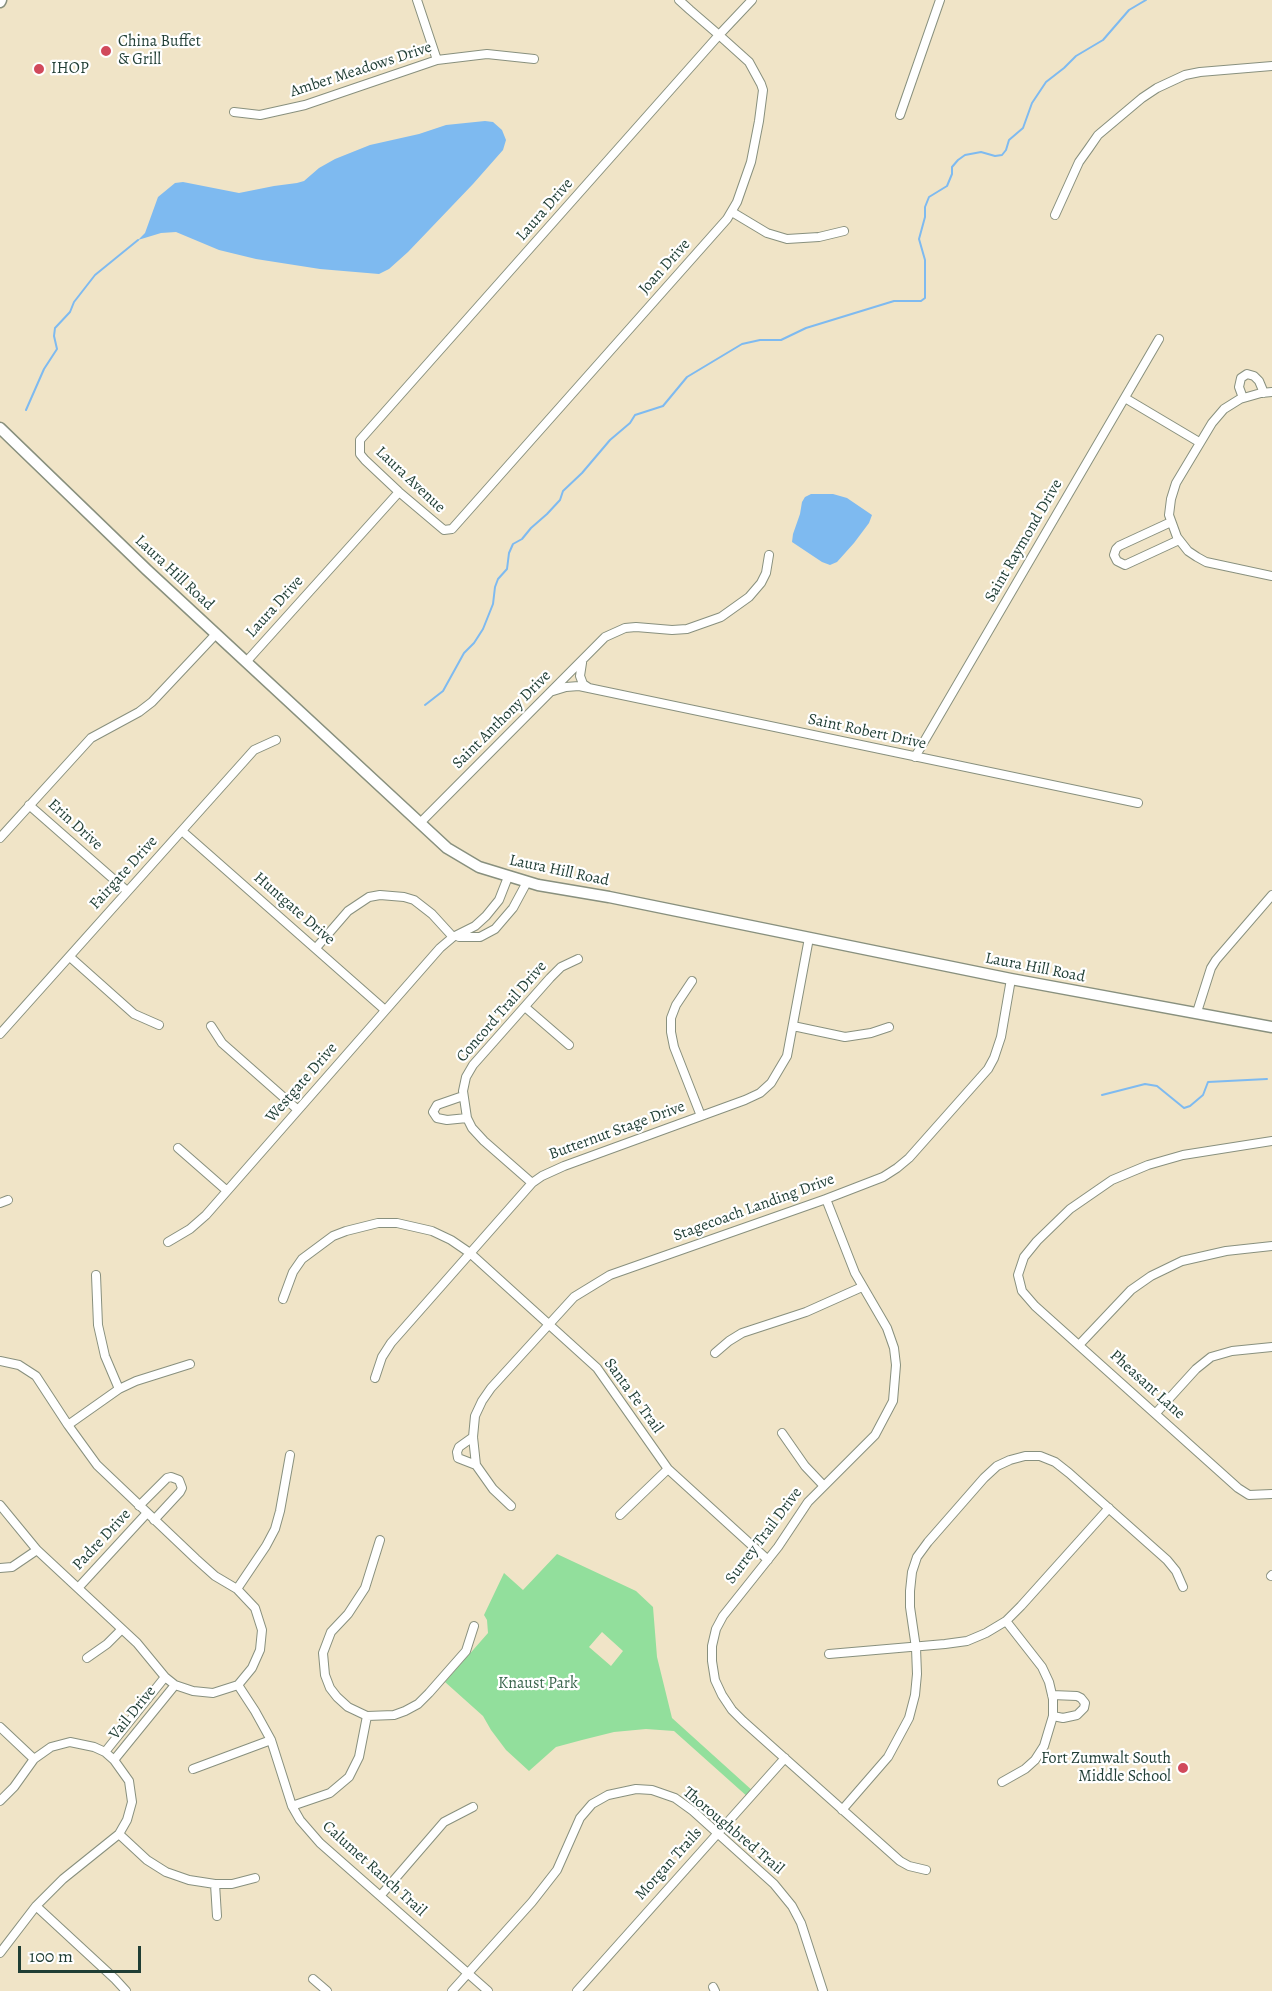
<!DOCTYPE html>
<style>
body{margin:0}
#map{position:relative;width:1272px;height:1991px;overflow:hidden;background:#f0e4c7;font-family:Alegreya,serif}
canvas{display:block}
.scale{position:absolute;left:18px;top:1946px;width:123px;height:27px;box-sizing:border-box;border:3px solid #1f3d34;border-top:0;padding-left:8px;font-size:18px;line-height:21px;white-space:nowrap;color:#1f3d34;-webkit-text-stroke:4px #fff;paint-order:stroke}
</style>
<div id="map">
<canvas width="1272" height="1991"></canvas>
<div class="scale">100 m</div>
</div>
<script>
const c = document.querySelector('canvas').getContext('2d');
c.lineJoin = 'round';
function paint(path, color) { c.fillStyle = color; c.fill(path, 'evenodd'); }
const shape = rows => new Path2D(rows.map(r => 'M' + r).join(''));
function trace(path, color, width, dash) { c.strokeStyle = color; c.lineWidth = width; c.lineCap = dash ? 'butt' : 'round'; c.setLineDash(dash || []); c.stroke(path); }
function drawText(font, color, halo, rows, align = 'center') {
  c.font = font + ' Alegreya,serif'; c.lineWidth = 4.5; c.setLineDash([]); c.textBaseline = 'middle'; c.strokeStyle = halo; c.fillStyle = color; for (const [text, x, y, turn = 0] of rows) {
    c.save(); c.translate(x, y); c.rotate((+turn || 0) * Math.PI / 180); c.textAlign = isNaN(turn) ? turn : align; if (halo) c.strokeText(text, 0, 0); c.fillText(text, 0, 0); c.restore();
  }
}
paint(shape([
 [557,1554,636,1591,653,1607,657,1657,672,1718,754,1792,749,1798,674,1731,646,1729,614,1732,582,1740,556,1747,529,1771,506,1750,491,1730,483,1716,445,1682,488,1633,487,1620,484,1615,504,1573,523,1590],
 [602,1632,623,1651,611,1666,589,1647]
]), '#92df9c');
paint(shape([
 [485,121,493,122,502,130,506,140,503,150,473,184,408,252,389,269,379,274,320,269,256,259,219,250,176,232,161,233,138,240,145,233,158,197,175,183,183,182,239,193,274,186,297,183,304,181,319,168,335,159,370,145,419,134,446,125],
 [811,494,833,494,847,498,872,515,869,523,854,543,837,562,830,565,822,562,792,542,793,534,800,514,802,502,805,497]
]), '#7ebaf0');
trace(shape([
 [26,410,44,369,57,349,54,336,55,328,70,312,74,302,95,275,138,240],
 [425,705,443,691,464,653,474,643,483,629,493,604,495,587,498,579,507,569,509,553,513,544,522,539,531,528,547,514,560,500,563,491,582,473,610,440,630,423,635,415,663,406,687,377,742,344,760,340,781,340,806,328,894,301,921,301,925,298,925,260,919,239,925,217,925,207,929,197,947,186,952,174,952,167,958,160,965,155,981,152,995,156,1002,155,1006,150,1009,140,1023,128,1032,103,1046,82,1064,68,1076,56,1103,40,1129,10,1146,0],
 [1102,1095,1145,1084,1157,1086,1184,1108,1190,1106,1203,1095,1208,1082,1267,1079]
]), '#7ebaf0', 2);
const minor = shape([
 [417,0,437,60],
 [679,0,690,10,719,35,749,62,761,84,763,90,759,121,751,162,737,202,727,219,452,529,444,530,399,492,365,460,360,454,360,440,719,35,752,0],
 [234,112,260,115,305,105,437,60,487,54,534,59],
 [900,115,940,0],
 [732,212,767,233,787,239,819,237,844,231],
 [1055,215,1079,162,1089,148,1098,135,1142,98,1157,88,1185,75,1200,72,1272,66],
 [1272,392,1261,393,1240,399,1224,409,1212,423,1176,483,1171,499,1169,515,1177,537,1188,551,1197,557,1206,562,1272,576],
 [1125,398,1199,442],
 [1243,398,1239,387,1241,378,1247,374,1254,376,1259,381,1264,393],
 [1171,522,1119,546,1116,549,1114,555,1117,561,1125,565,1179,540],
 [246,662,399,492],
 [582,663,580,676,583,684,589,688],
 [553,691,566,687,579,686,1138,803],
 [915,757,1159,339],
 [29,805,127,891],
 [420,823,605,637,625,628,636,627,672,630,687,629,721,617,749,597,761,583,766,573,769,555],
 [182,831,385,1010],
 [0,838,91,738,139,712,152,702,216,634],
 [459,937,480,937,495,929,513,908,527,882],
 [316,948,348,911,369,897,380,895,404,897,414,900,432,914,453,937],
 [70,957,134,1014,159,1025],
 [692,981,676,1005,671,1018,671,1032,674,1047,701,1116],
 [525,1007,569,1045],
 [1197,1012,1211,968,1216,960,1272,895],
 [211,1026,222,1043,298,1110],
 [793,1026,845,1037,871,1033,889,1027],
 [0,1034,254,750,276,740],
 [463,1096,437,1105,433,1112,437,1118,447,1120,467,1118],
 [1272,1141,1183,1155,1148,1165,1112,1180,1070,1209,1037,1241,1024,1257,1018,1275,1022,1291,1035,1306,1238,1488,1249,1495,1272,1494],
 [178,1148,226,1190],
 [532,1183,484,1141,472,1128,467,1118,463,1091,466,1077,473,1065,550,978,561,967,578,959],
 [826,1199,855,1273,887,1328,894,1348,896,1365,893,1401,875,1435,808,1502,778,1547,723,1616,716,1629,712,1646,712,1661,715,1680,722,1695,732,1710,743,1721,900,1861,909,1866,926,1870],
 [0,1203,8,1200],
 [168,1242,190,1229,206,1215,440,948,453,937,475,926,486,916,499,900,508,877],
 [96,1275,98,1325,105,1356,119,1389],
 [283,1299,293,1272,302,1259,333,1236,346,1231,378,1223,397,1223,432,1231,451,1240,470,1253,597,1368,668,1469,768,1560],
 [1079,1345,1131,1290,1151,1276,1182,1261,1226,1251,1272,1246],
 [715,1353,729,1341,742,1333,806,1312,862,1287],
 [0,1361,19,1365,36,1376,68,1425,97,1465,196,1559,215,1576,237,1589,255,1608,262,1630,260,1650,252,1668,238,1685,213,1693,193,1691,175,1685,165,1677,137,1643,37,1550,0,1505],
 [375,1378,382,1357,391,1343,532,1183,542,1176,564,1166,745,1100,760,1093,771,1083,787,1056,809,938],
 [1156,1413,1196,1369,1211,1357,1232,1351,1272,1347],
 [68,1425,119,1389,136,1381,190,1364],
 [782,1433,805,1466,823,1485],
 [473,1437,459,1447,457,1452,458,1458,476,1465],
 [139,1506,167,1478,171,1477,179,1480,182,1488,180,1492,154,1520],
 [511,1506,493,1489,476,1465,473,1437,475,1416,482,1401,491,1388,574,1297,610,1275,826,1199,883,1177,897,1168,909,1158,988,1069,994,1058,1001,1037,1011,979],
 [620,1515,668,1469],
 [380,1540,365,1588,348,1614,331,1632,323,1653,325,1675,330,1688,337,1697,348,1707,367,1716,394,1715,405,1711,418,1704,429,1693,466,1651,474,1626],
 [0,1568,12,1567,37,1550],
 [1271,1576,1272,1575],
 [78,1588,147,1513],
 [237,1589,266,1546,275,1529,280,1511,290,1455],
 [829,1654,945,1644,967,1641,986,1633,1006,1621,1021,1606,1109,1508],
 [87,1658,107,1644,122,1629],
 [238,1685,255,1711,271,1740,292,1806,300,1820,320,1843,488,1991],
 [1052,1695,1077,1696,1081,1698,1085,1703,1084,1708,1077,1715,1063,1718,1053,1716],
 [0,1727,34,1759],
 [105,1752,165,1677],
 [114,1760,175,1685],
 [193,1769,271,1740],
 [1002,1782,1025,1769,1035,1760,1044,1746,1053,1716,1053,1699,1049,1682,1042,1667,1006,1621],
 [0,1801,14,1787,34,1759,51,1747,70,1742,94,1747,105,1752,114,1760,129,1781,132,1802,127,1820,119,1834,63,1879,36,1906,0,1953],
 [292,1806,330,1793,349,1777,359,1757,367,1716],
 [842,1810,888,1757,909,1718,915,1695,917,1674,916,1648,910,1607,910,1591,912,1572,917,1557,928,1542,984,1478,997,1466,1010,1460,1025,1456,1040,1456,1055,1462,1069,1473,1167,1560,1176,1571,1183,1587],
 [119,1834,147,1860,166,1872,189,1880,215,1884,232,1884,255,1878],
 [215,1884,217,1916],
 [381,1895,444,1822,473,1807],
 [36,1906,115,1979,126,1991],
 [313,1979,327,1991],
 [713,1987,715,1991],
 [452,1991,532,1902,557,1870,580,1818,592,1804,608,1795,636,1789,652,1790,675,1798,693,1811,774,1884,792,1906,801,1923,823,1991],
 [577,1991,785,1758]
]);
const major = shape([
 [0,2,1,0],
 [0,428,147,570,420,823,447,848,479,867,538,885,609,897,1011,979,1272,1027]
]);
trace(minor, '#88907e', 10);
trace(major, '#88907e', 13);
trace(minor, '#fff', 8);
trace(major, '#fff', 10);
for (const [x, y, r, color] of [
 [106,51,6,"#d1495b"],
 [39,69,6,"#d1495b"],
 [1183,1768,6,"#d1495b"]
]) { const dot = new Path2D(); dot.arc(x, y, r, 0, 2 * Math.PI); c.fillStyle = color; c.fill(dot); trace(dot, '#fff', 2); }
drawText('16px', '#1f3d34', '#fff', [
 ["China Buffet",118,42],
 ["& Grill",118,60],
 ["IHOP",51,69],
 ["Fort Zumwalt South",1171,1759,"right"],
 ["Middle School",1171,1777,"right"]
], 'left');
drawText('16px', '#1f3d34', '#fff', [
 ["Amber Meadows Drive",361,70,-18],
 ["Laura Drive",545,210,-49],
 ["Joan Drive",665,267,-48],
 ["Laura Avenue",410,480,43],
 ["Saint Raymond Drive",1024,541,-60],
 ["Laura Hill Road",174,573,43],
 ["Laura Drive",275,607,-48],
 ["Saint Anthony Drive",502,720,-45],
 ["Saint Robert Drive",867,732,12],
 ["Erin Drive",75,825,42],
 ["Laura Hill Road",559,871,12],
 ["Fairgate Drive",124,873,-48],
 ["Huntgate Drive",294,909,41],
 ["Laura Hill Road",1035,968,11],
 ["Concord Trail Drive",502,1012,-49],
 ["Westgate Drive",302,1083,-49],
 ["Butternut Stage Drive",617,1131,-20],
 ["Stagecoach Landing Drive",754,1208,-20],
 ["Pheasant Lane",1147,1385,42],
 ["Santa Fe Trail",633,1396,54],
 ["Surrey Trail Drive",764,1536,-53],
 ["Padre Drive",102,1540,-47],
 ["Vail Drive",133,1713,-51],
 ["Thoroughbred Trail",733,1831,40],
 ["Morgan Trails",669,1864,-48],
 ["Calumet Ranch Trail",374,1869,42]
]);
drawText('16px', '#3c664e', '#fff', [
 ["Knaust Park",538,1684]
]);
</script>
